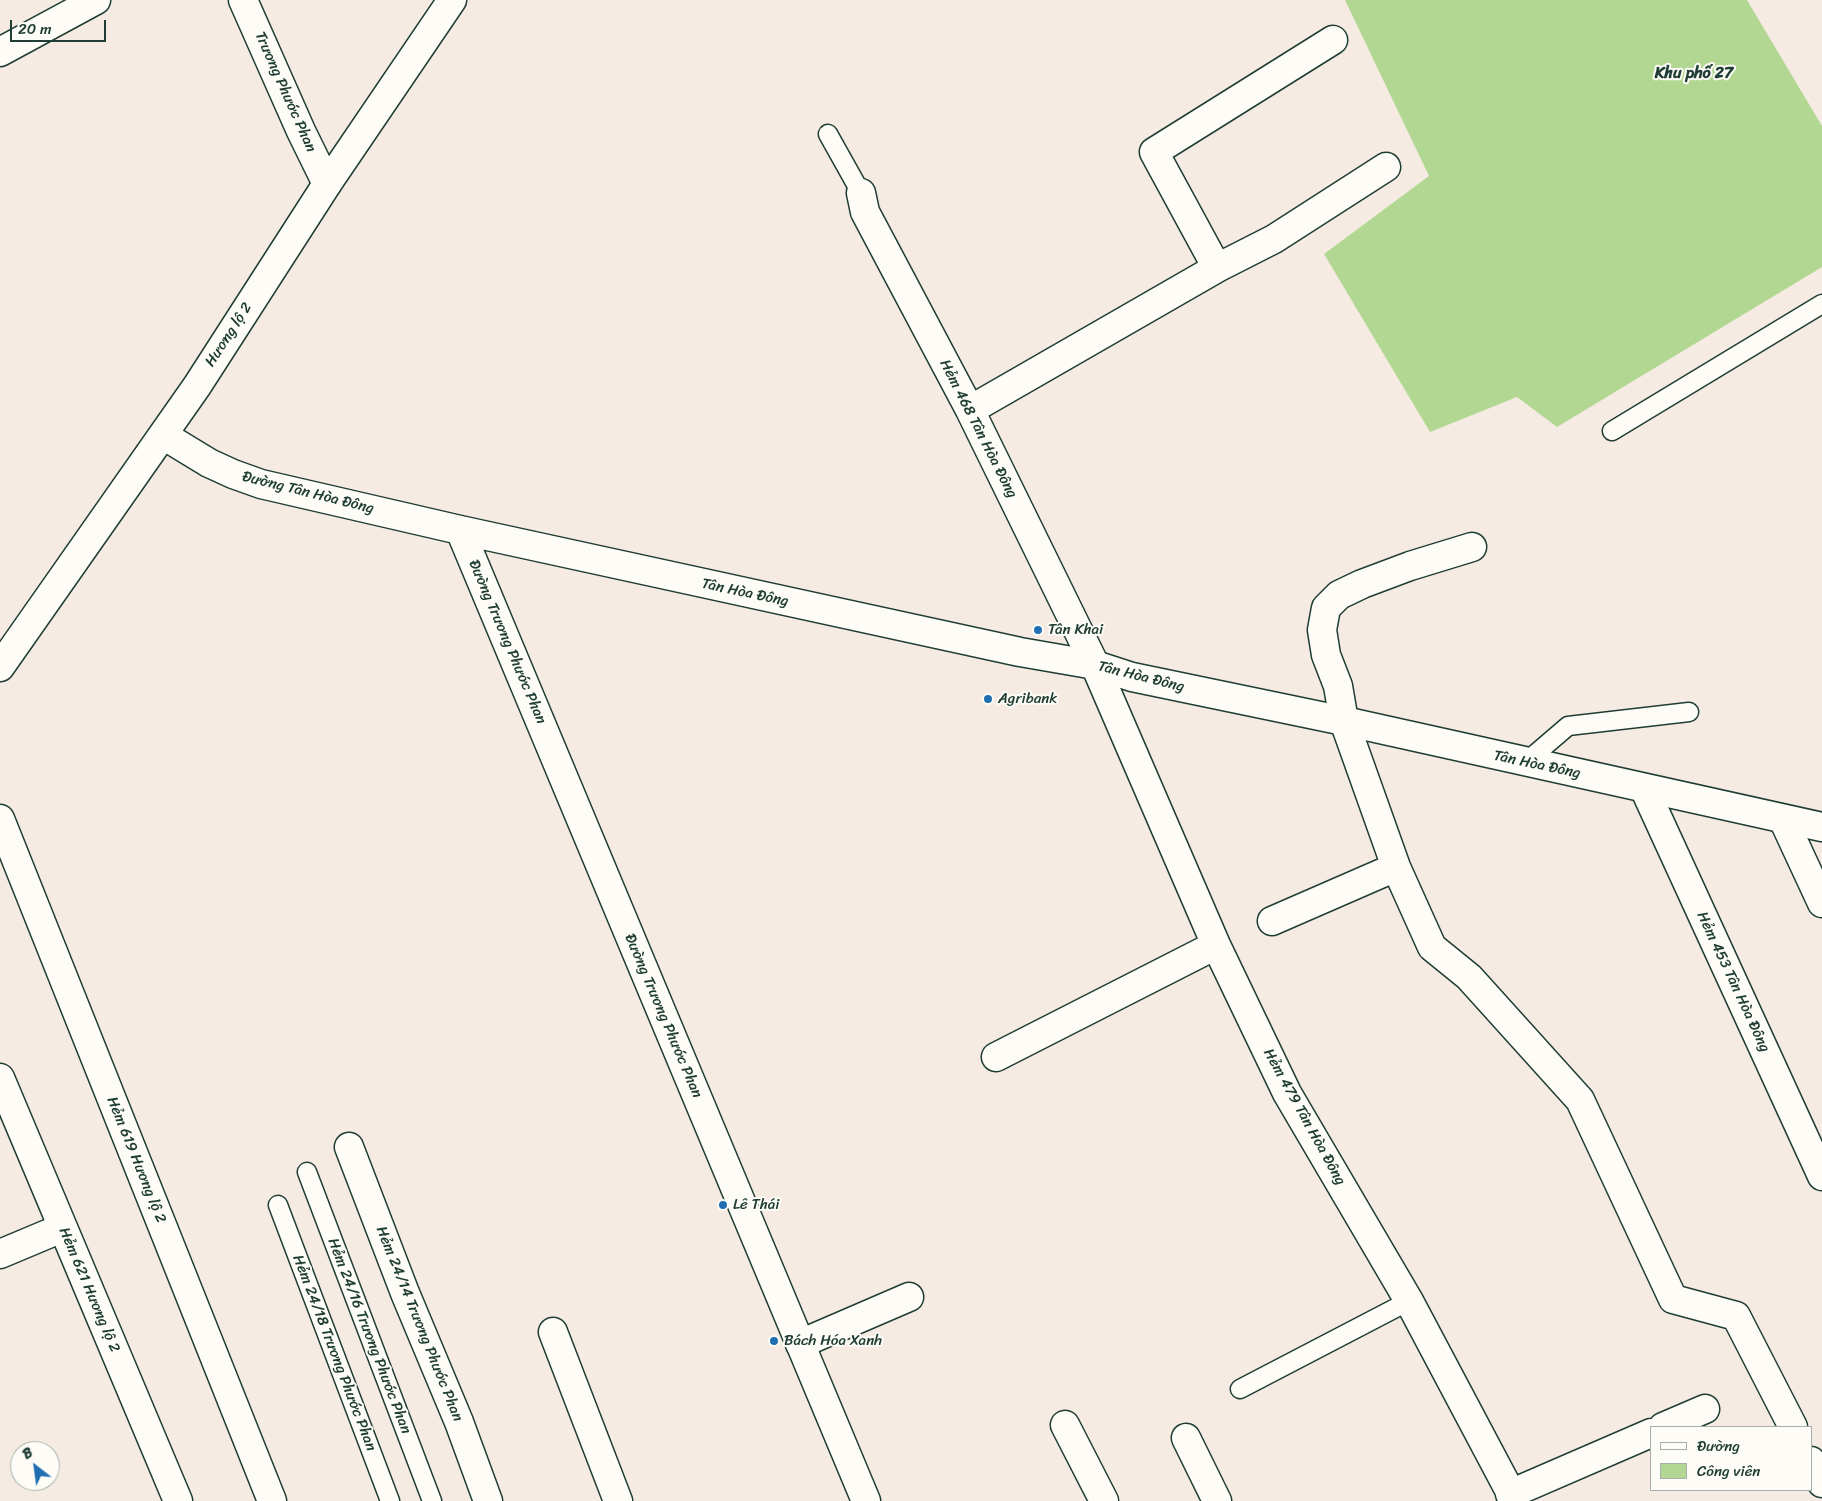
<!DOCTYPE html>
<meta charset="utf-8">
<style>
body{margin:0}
#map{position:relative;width:1822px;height:1501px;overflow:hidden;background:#f6ebe2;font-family:Sriracha,sans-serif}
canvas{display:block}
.legend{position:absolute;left:1650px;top:1426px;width:162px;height:65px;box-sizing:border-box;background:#fdfcf7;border:1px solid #a4b0a9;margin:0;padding:6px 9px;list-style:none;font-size:15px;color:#1f3d34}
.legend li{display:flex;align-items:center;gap:10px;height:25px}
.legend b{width:25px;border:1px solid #a4b0a9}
.north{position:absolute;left:10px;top:1441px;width:50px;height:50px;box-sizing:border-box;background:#fdfcf7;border:1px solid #a4b0a9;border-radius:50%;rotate:330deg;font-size:14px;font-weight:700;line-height:20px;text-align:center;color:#1f3d34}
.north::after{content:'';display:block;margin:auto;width:18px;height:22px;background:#1f6fb2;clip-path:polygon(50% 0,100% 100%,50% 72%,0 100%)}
.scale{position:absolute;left:10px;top:20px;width:96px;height:22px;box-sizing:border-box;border:2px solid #1f3d34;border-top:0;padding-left:6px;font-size:15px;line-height:18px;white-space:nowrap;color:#1f3d34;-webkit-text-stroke:4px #fdfcf7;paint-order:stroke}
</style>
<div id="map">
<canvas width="1822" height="1501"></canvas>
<ul class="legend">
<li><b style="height:6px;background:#fdfcf7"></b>Đường</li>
<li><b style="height:14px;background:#b2d792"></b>Công viên</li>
</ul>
<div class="north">B</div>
<div class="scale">20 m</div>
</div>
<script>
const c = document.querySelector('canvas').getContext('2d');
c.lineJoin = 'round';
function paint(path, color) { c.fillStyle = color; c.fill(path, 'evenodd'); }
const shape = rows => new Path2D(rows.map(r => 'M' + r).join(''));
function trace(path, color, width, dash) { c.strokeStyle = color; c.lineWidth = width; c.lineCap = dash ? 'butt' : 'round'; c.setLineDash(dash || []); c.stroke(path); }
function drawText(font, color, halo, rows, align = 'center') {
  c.font = font + ' Sriracha,sans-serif'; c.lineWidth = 4; c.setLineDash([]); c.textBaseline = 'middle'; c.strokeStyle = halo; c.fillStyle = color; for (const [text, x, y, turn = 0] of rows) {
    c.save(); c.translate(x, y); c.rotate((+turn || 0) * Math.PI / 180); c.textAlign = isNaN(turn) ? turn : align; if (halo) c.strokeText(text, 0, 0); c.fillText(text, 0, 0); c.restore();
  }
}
paint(shape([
 [1345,0,1747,0,1822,126,1822,267,1557,427,1517,397,1430,432,1324,254,1429,176]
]), '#b2d792');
const lane = shape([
 [828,134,861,193],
 [1612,431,1822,304],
 [1526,762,1568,726,1689,712],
 [307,1172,432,1501],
 [278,1205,390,1501],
 [1240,1389,1409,1301]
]);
const street = shape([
 [243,0,301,131,327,184],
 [0,52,96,0],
 [861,193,865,212,970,410,1095,665,1216,945,1287,1093,1409,1301,1515,1501],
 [1217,268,1154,152,1333,40],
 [970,410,1217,268,1274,239,1386,167],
 [1472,547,1410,566,1362,584,1339,595,1326,608,1322,630,1326,655,1338,686,1344,721,1396,867,1432,947,1469,977,1580,1100,1673,1299,1736,1316,1793,1427],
 [1644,788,1822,1176],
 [0,819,272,1501],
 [1783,819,1822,903],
 [1272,921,1396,867],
 [996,1057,1216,945],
 [0,1078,178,1501],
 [349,1147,405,1293,459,1422,488,1501],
 [0,1254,62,1228],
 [553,1332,618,1501],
 [800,1344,909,1297],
 [1065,1425,1104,1501],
 [1663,1427,1705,1409],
 [1186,1438,1217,1501],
 [1811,1461,1822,1483],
 [1510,1494,1651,1433]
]);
const secondary = shape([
 [163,435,209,463,233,474,261,484,460,530,1020,652,1095,665,1132,677,1344,721,1822,827],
 [460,530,866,1501],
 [0,667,197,386,327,184,452,0]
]);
trace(lane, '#1f3d34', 21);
trace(street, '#1f3d34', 31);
trace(secondary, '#1f3d34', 31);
trace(lane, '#fdfcf7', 18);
trace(street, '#fdfcf7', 28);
trace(secondary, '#fdfcf7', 28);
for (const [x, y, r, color] of [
 [1038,630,5,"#1f6fb2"],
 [988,699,5,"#1f6fb2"],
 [723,1205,5,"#1f6fb2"],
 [774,1341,5,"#1f6fb2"]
]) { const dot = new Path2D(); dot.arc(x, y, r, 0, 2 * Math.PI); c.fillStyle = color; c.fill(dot); trace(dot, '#fdfcf7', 2); }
drawText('15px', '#1f3d34', '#fdfcf7', [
 ["Trương Phước Phan",285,92,66],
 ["Hương lộ 2",229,335,-57],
 ["Hẻm 468 Tân Hòa Đông",978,429,63],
 ["Đường Tân Hòa Đông",308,493,14],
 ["Tân Hòa Đông",745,593,12],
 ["Đường Trương Phước Phan",507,642,67],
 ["Tân Hòa Đông",1141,677,14],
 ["Tân Hòa Đông",1537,765,12],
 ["Hẻm 453 Tân Hòa Đông",1733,982,65],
 ["Đường Trương Phước Phan",663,1016,67],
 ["Hẻm 479 Tân Hòa Đông",1304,1117,61],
 ["Hẻm 619 Hương lộ 2",136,1160,68],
 ["Hẻm 621 Hương lộ 2",89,1290,67],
 ["Hẻm 24/14 Trương Phước Phan",419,1324,68],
 ["Hẻm 24/16 Trương Phước Phan",369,1336,69],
 ["Hẻm 24/18 Trương Phước Phan",334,1353,69]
]);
drawText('15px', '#1f3d34', '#fdfcf7', [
 ["Tân Khai",1048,630],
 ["Agribank",998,699],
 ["Lê Thái",733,1205],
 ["Bách Hóa Xanh",784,1341]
], 'left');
drawText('bold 16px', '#1f3d34', '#fdfcf7', [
 ["Khu phố 27",1694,74]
]);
</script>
